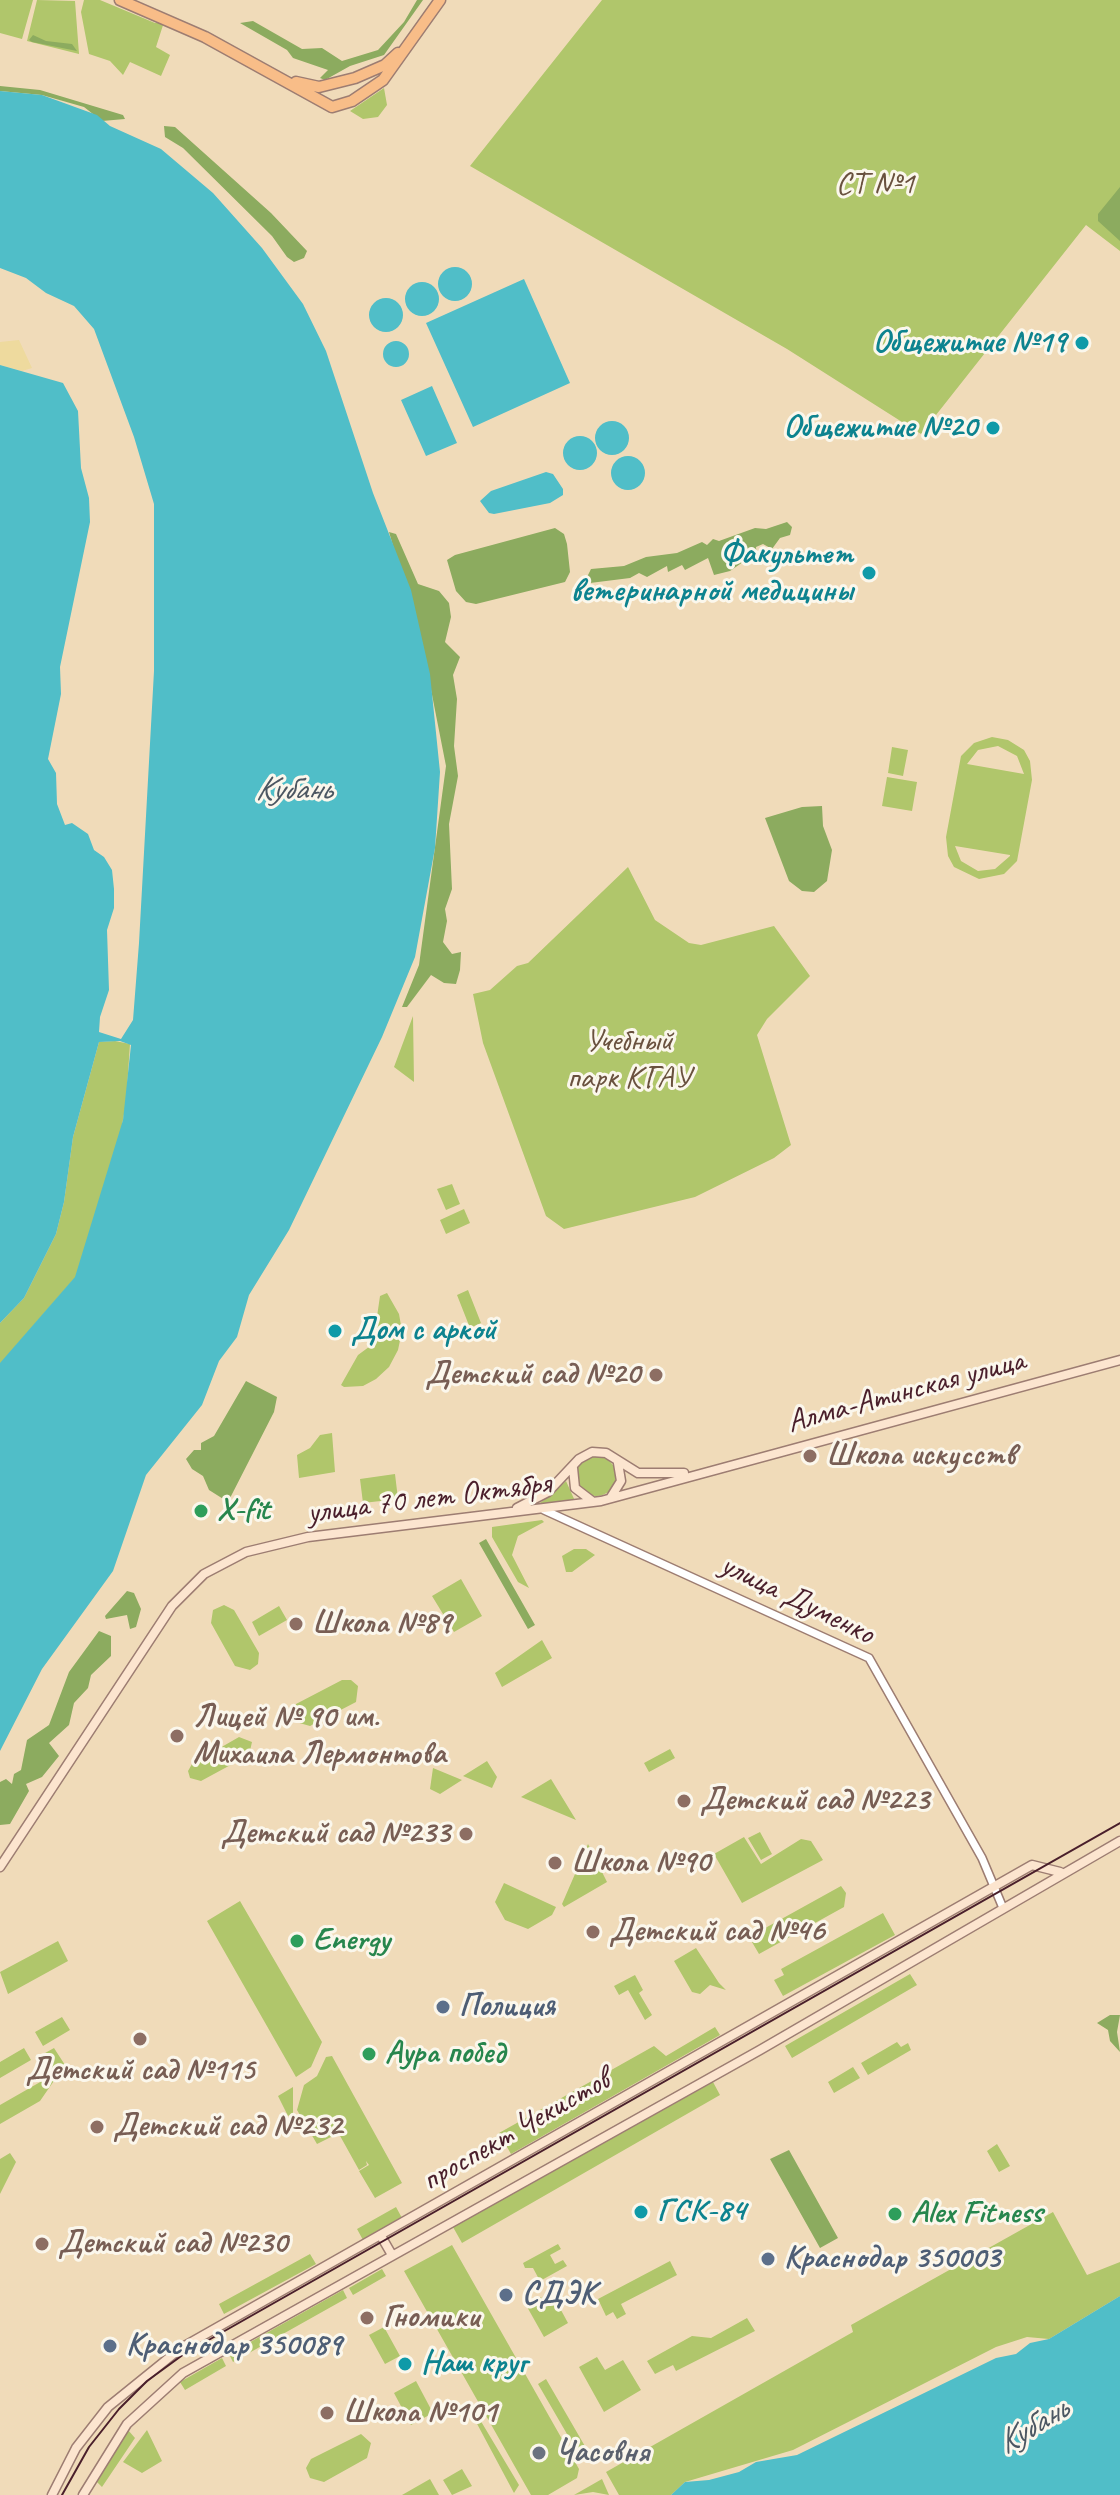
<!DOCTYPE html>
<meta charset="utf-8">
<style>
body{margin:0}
canvas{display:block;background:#f0dbb9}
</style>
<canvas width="1120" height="2495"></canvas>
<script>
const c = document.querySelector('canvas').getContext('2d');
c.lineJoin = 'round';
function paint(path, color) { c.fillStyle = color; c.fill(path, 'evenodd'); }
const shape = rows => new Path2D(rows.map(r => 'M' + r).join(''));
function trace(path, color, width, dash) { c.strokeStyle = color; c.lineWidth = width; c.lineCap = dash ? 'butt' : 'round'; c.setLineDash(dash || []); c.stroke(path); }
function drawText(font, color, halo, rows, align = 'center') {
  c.font = font + ' Caveat,sans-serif'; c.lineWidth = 6; c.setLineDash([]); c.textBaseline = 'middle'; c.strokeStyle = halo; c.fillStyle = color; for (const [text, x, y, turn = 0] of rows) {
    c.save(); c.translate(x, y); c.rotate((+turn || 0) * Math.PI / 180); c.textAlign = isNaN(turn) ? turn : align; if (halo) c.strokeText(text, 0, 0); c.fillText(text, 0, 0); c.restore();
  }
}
paint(shape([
 [0,0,33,0,22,39,0,33],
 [37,0,75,1,79,54,27,41],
 [84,0,100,0,155,23,164,22,156,47,170,55,161,76,130,62,123,75,110,61,89,54,81,12],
 [602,0,1120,0,1120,251,1086,225,921,434,787,349,470,166],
 [384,88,387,105,378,117,363,119,350,111],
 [992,737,1008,740,1024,750,1030,761,1032,780,1017,861,1004,874,979,879,954,867,948,856,946,837,961,756,974,743],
 [998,746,1017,756,1024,774,967,764,978,750],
 [955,846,1010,855,1010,856,995,869,978,871,961,861],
 [892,747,908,750,903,776,888,773],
 [887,777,917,782,912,811,882,806],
 [628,867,655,920,689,943,701,945,774,926,810,976,767,1019,757,1035,791,1145,774,1158,695,1197,564,1229,546,1216,483,1043,473,994,490,990,517,966,528,963],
 [413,1016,414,1082,394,1067],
 [115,1041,130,1044,126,1103,116,1159,87,1264,0,1364,0,1323,24,1298,56,1234,64,1202,73,1137,99,1042],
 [452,1184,460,1204,446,1210,437,1189],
 [464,1209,470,1223,446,1234,440,1220],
 [468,1290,481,1323,470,1328,457,1295],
 [387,1293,399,1314,402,1331,398,1350,389,1367,376,1379,363,1386,344,1387,341,1385,358,1355,373,1344,380,1296],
 [332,1433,335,1472,299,1478,297,1455,310,1448,320,1435],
 '576 1476a20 20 0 1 1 40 0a20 20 0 1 1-40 0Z',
 [395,1474,398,1499,363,1503,360,1479],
 [566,1481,575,1501,537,1505,551,1495],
 [542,1520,544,1522,518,1536,512,1555,529,1588,518,1582,492,1537,492,1527],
 [574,1549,586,1549,595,1555,572,1572,566,1572,562,1556],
 [461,1579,482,1616,454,1632,432,1596],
 [224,1605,234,1610,259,1653,258,1664,250,1670,235,1666,211,1623,213,1610],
 [279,1606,287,1620,259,1636,252,1622],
 [542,1640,552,1658,502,1687,495,1673],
 [342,1680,351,1680,358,1686,356,1702,310,1726,296,1722,293,1712,296,1704],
 [239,1737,252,1742,249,1755,201,1781,190,1778,188,1771,192,1764],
 [670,1749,675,1758,649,1772,644,1763],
 [487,1761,497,1777,492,1788,463,1776],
 [433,1768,462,1780,440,1794,430,1789],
 [551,1779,576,1820,521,1797],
 [760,1832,772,1854,761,1860,748,1838],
 [744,1837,761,1864,801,1839,811,1841,823,1860,742,1903,714,1854],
 [588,1844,607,1882,564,1907,562,1904],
 [504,1883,556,1907,552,1915,528,1929,505,1920,495,1902],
 [841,1886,846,1893,844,1907,759,1954,749,1937],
 [240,1901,322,2042,311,2067,296,2077,207,1921],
 [883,1913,895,1935,783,1996,774,1980,784,1975,781,1969],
 [58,1941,68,1961,8,1994,0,1972],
 [696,1948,719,1983,726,1990,710,1985,700,1994,692,1992,674,1961],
 [910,1974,917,1985,792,2058,785,2046],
 [635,1975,643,1990,639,1993,652,2015,645,2020,628,1990,619,1995,614,1986],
 [62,2017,70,2030,43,2046,35,2032],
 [715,2027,720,2035,511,2154,499,2133,654,2046,666,2056],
 [897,2042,901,2047,908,2043,911,2050,868,2075,861,2063],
 [24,2048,31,2060,0,2078,0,2062],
 [54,2048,65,2065,40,2101,0,2124,0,2105,49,2077,38,2057],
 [332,2056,402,2183,375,2198,359,2171,369,2165,366,2161,367,2165,359,2170,339,2134,347,2129,317,2144,297,2110,304,2085,317,2076,326,2057],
 [853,2067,860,2078,834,2093,828,2082],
 [713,2082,720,2095,462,2243,453,2227],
 [293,2087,293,2113,288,2116,278,2096],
 [997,2144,1010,2166,999,2172,987,2151],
 [10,2153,16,2162,0,2194,0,2159],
 [396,2207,402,2218,363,2240,357,2229],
 [1053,2212,1087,2275,1120,2262,1120,2296,1049,2339,1027,2337,996,2347,793,2450,685,2482,671,2495,619,2495,606,2472,853,2332,851,2325],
 [558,2244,561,2249,550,2255,555,2264,563,2260,567,2266,540,2281,533,2268,525,2268,523,2263],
 [452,2245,579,2469,577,2478,548,2495,531,2495,404,2271],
 [310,2254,316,2264,224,2314,219,2304],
 [670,2261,677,2275,621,2304,626,2314,617,2319,613,2312,606,2316,598,2299],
 [382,2269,386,2276,353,2295,349,2288],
 [343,2290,347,2298,233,2362,229,2354],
 [541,2297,545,2305,555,2299,568,2323,544,2337,526,2305],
 [747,2318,755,2331,676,2371,673,2365,655,2374,647,2361,692,2336,711,2338],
 [384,2327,400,2356,385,2364,369,2335],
 [597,2357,605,2370,623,2360,641,2390,604,2412,579,2367],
 [222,2358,226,2366,185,2390,180,2382],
 [546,2379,586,2448,578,2453,538,2384],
 [416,2381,433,2413,411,2425,394,2393],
 [479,2418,519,2485,514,2493,475,2420],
 [128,2430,135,2438,102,2487,96,2481],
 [147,2430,162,2461,142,2473,123,2462],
 [361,2434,371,2443,367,2458,324,2482,310,2478,306,2468,311,2459],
 [462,2469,472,2486,452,2495,443,2480],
 [430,2479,439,2495,402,2495],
 [602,2479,609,2495,593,2492,574,2495]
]), '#b0c66b');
paint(shape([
 [417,0,423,0,384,55,350,66,325,80,320,78,328,70,293,58,287,50,240,23,253,21,302,49,322,48,342,61,378,50,404,22],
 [33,35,46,41,72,44,77,51,32,42,29,40],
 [0,86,40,90,123,115,125,119,102,121,84,107,42,95,0,91],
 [164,126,175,127,271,213,307,251,304,258,294,262,287,257,272,236,183,148,165,137],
 [1120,187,1120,241,1098,221,1098,214],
 [787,522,792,527,790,535,780,538,772,549,763,544,756,547,757,558,752,563,745,555,743,562,730,571,714,575,708,558,685,570,682,565,668,572,667,566,647,577,639,573,630,578,590,583,586,579,591,569,624,566,646,557,677,553,702,542,707,545,713,539,719,541,755,528,766,529],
 [555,528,564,534,567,544,570,572,565,582,476,604,466,602,456,591,447,560,455,555],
 [389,532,396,534,418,584,439,591,449,603,451,617,445,642,460,657,453,675,457,699,454,746,458,776,449,824,452,889,445,909,447,921,443,942,452,954,461,952,460,970,456,984,444,983,431,975,407,1007,402,1007,419,965,446,766,423,649],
 [822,806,823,826,832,850,827,881,814,892,802,891,789,881,765,818,802,807],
 [246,1381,277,1397,274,1412,228,1502,209,1490,203,1476,192,1469,186,1459,194,1450,201,1450,201,1443,214,1436],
 [486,1539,535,1625,528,1629,479,1543],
 [127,1591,134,1593,141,1609,136,1627,130,1629,127,1615,106,1619,105,1616],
 [99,1631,111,1636,111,1656,91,1675,88,1688,74,1703,69,1725,49,1743,59,1756,42,1777,26,1784,29,1791,10,1824,0,1825,0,1782,6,1779,12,1784,14,1774,21,1770,27,1740,49,1725,69,1672],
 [1110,2015,1120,2015,1117,2032,1120,2052,1110,2041,1108,2030,1097,2023],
 [789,2150,838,2238,820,2248,770,2159]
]), '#8cab5f');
paint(shape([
 [19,340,32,368,22,371,0,365,0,342]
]), '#eeda9e');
paint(shape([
 [0,91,42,95,97,115,110,126,161,149,213,193,262,248,303,304,326,351,373,493,411,590,430,674,440,772,435,848,415,957,382,1037,289,1230,249,1295,237,1337,219,1361,202,1405,146,1475,113,1571,42,1669,0,1751,0,1363,75,1277,123,1120,131,1045,120,1041,99,1042,73,1137,64,1202,56,1234,24,1298,0,1323,0,365,63,383,78,411,81,468,89,498,90,522,60,667,61,694,48,759,56,773,57,804,65,825,72,823,88,834,94,850,104,857,112,870,114,889,114,908,107,930,109,990,100,1017,99,1032,121,1039,133,1020,139,943,154,671,154,504,134,437,94,329,74,306,46,293,26,278,0,268],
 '438 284a17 17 0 1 1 34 0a17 17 0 1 1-34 0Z',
 [524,279,570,383,473,427,426,323],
 '405 299a17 17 0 1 1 34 0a17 17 0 1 1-34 0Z',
 '369 315a17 17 0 1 1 34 0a17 17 0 1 1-34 0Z',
 '383 354a13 13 0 1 1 26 0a13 13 0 1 1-26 0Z',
 [432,386,457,443,426,456,401,400],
 '595 438a17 17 0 1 1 34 0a17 17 0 1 1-34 0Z',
 '563 453a17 17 0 1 1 34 0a17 17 0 1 1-34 0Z',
 '611 473a17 17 0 1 1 34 0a17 17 0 1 1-34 0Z',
 [546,472,553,474,563,489,563,495,550,503,494,514,489,513,480,501,491,491],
 [1120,2296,1120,2495,671,2495,685,2482,709,2480,739,2472,756,2462,797,2455,996,2358,1016,2354,1030,2343,1049,2339]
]), '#50bec8');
const tertiary = shape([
 [544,1510,869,1658,982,1858,1003,1908]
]);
const secondary = shape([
 [573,1468,575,1488,592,1501],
 [611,1497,621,1481,618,1463],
 [517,1508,548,1492,579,1459,592,1452,606,1453,638,1473,684,1473],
 [0,1867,172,1606,204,1574,246,1552,308,1537,601,1501,1120,1360],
 [381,2236,392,2255],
 [52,2495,76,2448,108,2407,181,2348,1032,1865,1060,1872],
 [83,2495,127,2424,183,2373,760,2050,1120,1841]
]);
const trunk = shape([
 [120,0,205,37,332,107,352,101,383,80,440,0],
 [296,82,319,87,355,78,385,65,398,53]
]);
trace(tertiary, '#9d7d72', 10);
trace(secondary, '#9d7d72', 11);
trace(trunk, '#9d7d72', 13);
trace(tertiary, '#fff', 7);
trace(secondary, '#fce5cf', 8);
trace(trunk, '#f8bd88', 10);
trace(shape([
 [62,2495,89,2447,119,2409,147,2381,184,2354,1120,1823]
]), '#4a1f2b', 2);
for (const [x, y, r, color] of [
 [1082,343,8,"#0f9aa8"],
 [993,428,8,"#0f9aa8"],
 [869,573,8,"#0f9aa8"],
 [335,1331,8,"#0f9aa8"],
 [656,1375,8,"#8d6e63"],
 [810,1456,8,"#8d6e63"],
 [201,1511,8,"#2e9e5b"],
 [296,1624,8,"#8d6e63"],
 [177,1736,8,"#8d6e63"],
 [684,1801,8,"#8d6e63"],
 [466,1834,8,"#8d6e63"],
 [555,1863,8,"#8d6e63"],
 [593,1932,8,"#8d6e63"],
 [297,1941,8,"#2e9e5b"],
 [443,2007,8,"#5c6f8a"],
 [140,2039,8,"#8d6e63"],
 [369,2054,8,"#2e9e5b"],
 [97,2127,8,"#8d6e63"],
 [641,2212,8,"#0f9aa8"],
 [895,2214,8,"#2e9e5b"],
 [42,2244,8,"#8d6e63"],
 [768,2259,8,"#5c6f8a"],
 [506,2295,8,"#5c6f8a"],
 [367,2318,8,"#8d6e63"],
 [110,2346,8,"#5c6f8a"],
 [405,2364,8,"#0f9aa8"],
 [327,2413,8,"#8d6e63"],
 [539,2453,8,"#6b7280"]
]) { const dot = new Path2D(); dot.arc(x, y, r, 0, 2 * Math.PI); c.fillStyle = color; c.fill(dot); trace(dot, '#fbf7ec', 3); }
drawText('32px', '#69513e', '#fbf7ec', [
 ["СТ №1",875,185],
 ["Учебный",629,1042],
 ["парк КГАУ",629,1079]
]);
drawText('bold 32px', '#0d838f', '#fbf7ec', [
 ["Общежитие №19",1066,343],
 ["Общежитие №20",977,428],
 ["Факультет",853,555],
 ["ветеринарной медицины",853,592],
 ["Дом с аркой",351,1331,"left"],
 ["ГСК-84",657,2212,"left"],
 ["Наш круг",421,2364,"left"]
], 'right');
drawText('bold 32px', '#785e54', '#fbf7ec', [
 ["Детский сад №20",640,1375,"right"],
 ["Школа искусств",826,1456],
 ["Школа №89",312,1624],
 ["Лицей № 90 им.",193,1718],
 ["Михаила Лермонтова",193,1755],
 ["Детский сад №223",700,1801],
 ["Детский сад №233",450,1834,"right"],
 ["Школа №90",571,1863],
 ["Детский сад №46",609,1932],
 ["Детский сад №115",140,2071,"center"],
 ["Детский сад №232",113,2127],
 ["Детский сад №230",58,2244],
 ["Гномики",383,2318],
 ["Школа №101",343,2413]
], 'left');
drawText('32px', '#4a1f2b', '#fbf7ec', [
 ["Алма-Атинская улица",906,1392,-15],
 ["улица 70 лет Октября",429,1499,-7],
 ["улица Думенко",797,1600,26],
 ["проспект Чекистов",516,2131,-30]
]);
drawText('bold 32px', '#27864d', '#fbf7ec', [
 ["X-fit",217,1511],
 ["Energy",313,1941],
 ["Аура побед",385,2054],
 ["Alex Fitness",911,2214]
], 'left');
drawText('bold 32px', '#4e5e75', '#fbf7ec', [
 ["Полиция",459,2007],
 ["Краснодар 350003",784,2259],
 ["СДЭК",522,2295],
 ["Краснодар 350089",126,2346]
], 'left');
drawText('bold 32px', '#5b616d', '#fbf7ec', [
 ["Часовня",555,2453]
], 'left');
drawText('italic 34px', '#4c5762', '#fbf7ec', [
 ["Кубань",293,790],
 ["Кубань",1033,2427,-31]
]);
</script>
